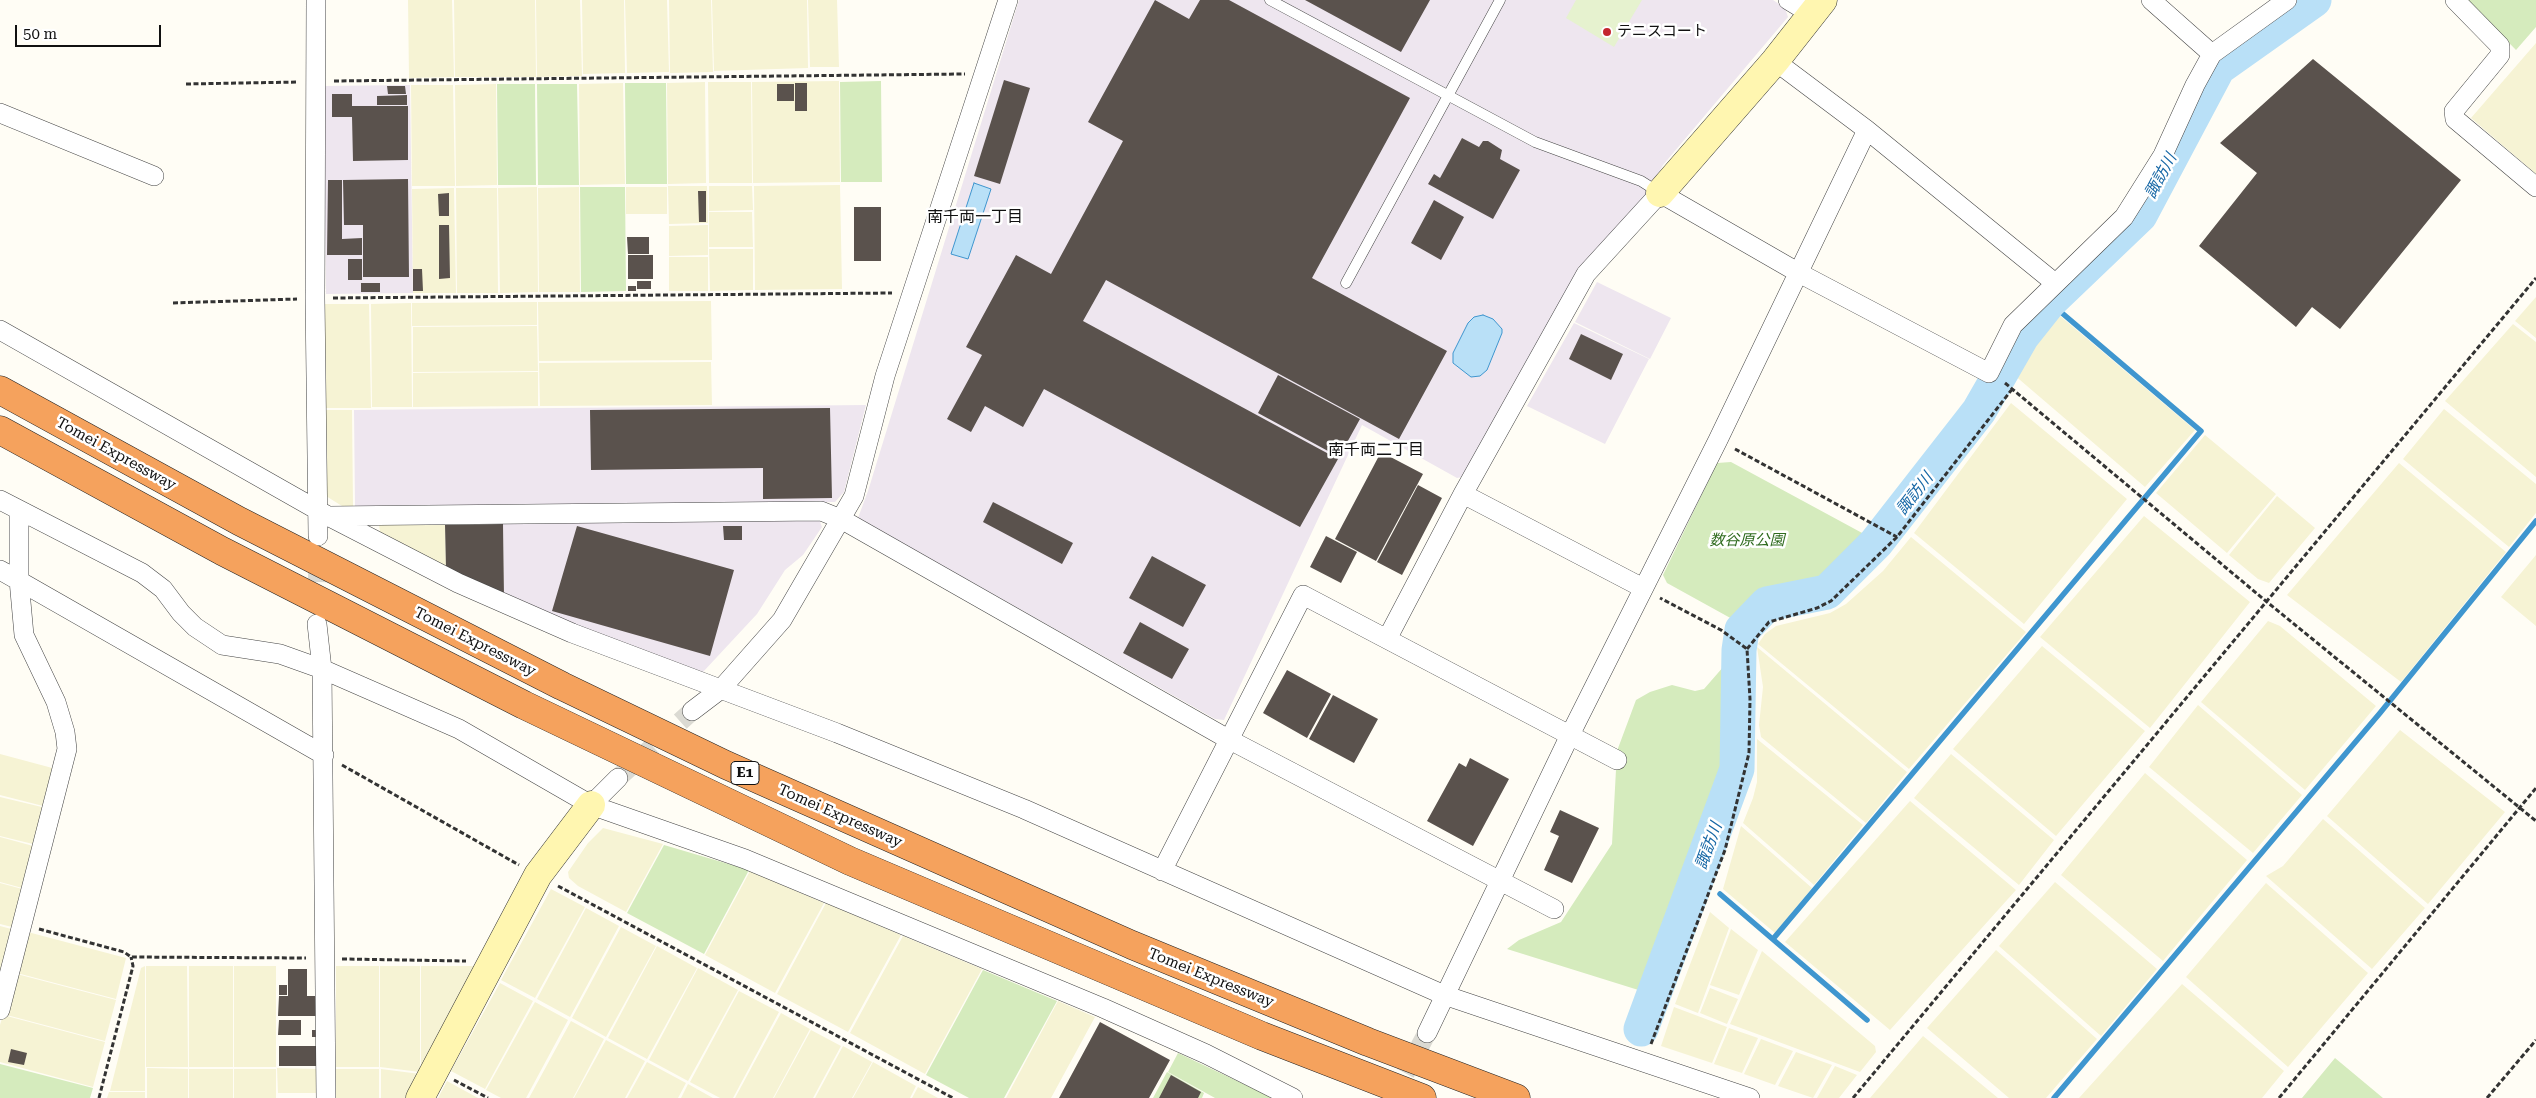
<!DOCTYPE html>
<meta charset="utf-8">
<style>
body{margin:0}
#map{position:relative;width:2536px;height:1098px;overflow:hidden;background:#fffdf5;font-family:"Roboto Serif",serif}
canvas{display:block}
.scale{position:absolute;left:15px;top:25px;width:146px;height:22px;box-sizing:border-box;border:2px solid #111;border-top:0;padding-left:6px;font-size:15px;line-height:18px;white-space:nowrap;color:#111;-webkit-text-stroke:4px #fff;paint-order:stroke}
</style>
<div id="map">
<canvas width="2536" height="1098"></canvas>
<div class="scale">50 m</div>
</div>
<script>
const c = document.querySelector('canvas').getContext('2d');
c.lineJoin = 'round';
function paint(path, color) { c.fillStyle = color; c.fill(path, 'evenodd'); }
const shape = rows => new Path2D(rows.map(r => 'M' + r).join(''));
function trace(path, color, width, dash) { c.strokeStyle = color; c.lineWidth = width; c.lineCap = dash ? 'butt' : 'round'; c.setLineDash(dash || []); c.stroke(path); }
function drawText(font, color, halo, rows, align = 'center') {
  c.font = font + ' "Roboto Serif","Noto Sans JP",serif'; c.lineWidth = 5; c.setLineDash([]); c.textBaseline = 'middle'; c.strokeStyle = halo; c.fillStyle = color; for (const [text, x, y, turn = 0] of rows) {
    c.save(); c.translate(x, y); c.rotate((+turn || 0) * Math.PI / 180); c.textAlign = isNaN(turn) ? turn : align; if (halo) c.strokeText(text, 0, 0); c.fillText(text, 0, 0); c.restore();
  }
}
paint(shape([
 [1019,0,1773,0,1785,8,1788,17,1663,165,1644,199,1467,476,1457,478,1362,425,1224,720,1215,719,858,518,868,491],
 [410,85,413,293,326,294,323,86],
 [1597,282,1671,318,1650,359,1575,322],
 [1574,323,1649,359,1605,444,1527,406],
 [866,405,844,492,835,502,355,506,354,410],
 [819,519,822,527,803,555,785,570,757,614,703,672,567,624,504,596,503,524]
]), '#eee6ef');
paint(shape([
 [408,0,452,0,454,77,409,78],
 [454,0,535,0,536,77,455,77],
 [536,0,580,0,582,76,537,77],
 [582,0,624,0,625,73,583,74],
 [625,0,667,0,669,72,627,73],
 [669,0,711,0,713,72,670,73],
 [712,0,807,0,808,68,714,71],
 [808,0,837,0,839,67,810,67],
 [2536,43,2536,174,2471,118],
 [839,81,840,182,753,183,752,82],
 [705,82,706,183,668,184,667,83],
 [708,82,751,82,752,183,709,183],
 [623,83,625,184,580,185,579,84],
 [496,84,497,185,456,186,455,85],
 [411,85,453,85,455,186,412,186],
 [840,185,842,289,755,290,754,186],
 [668,186,707,186,708,223,669,224],
 [709,186,752,186,753,210,709,211],
 [537,187,538,292,500,293,498,188],
 [579,187,580,292,539,292,538,188],
 [626,187,667,187,667,214,626,214],
 [454,188,456,293,413,293,412,189],
 [456,188,497,188,498,293,457,293],
 [709,212,752,212,753,247,709,247],
 [708,225,708,255,669,256,669,226],
 [709,249,753,249,753,290,710,291],
 [669,257,708,257,708,291,669,291],
 [2536,297,2536,338,2515,321],
 [711,301,712,360,539,361,538,302],
 [537,302,537,325,412,326,412,303],
 [411,303,412,407,372,407,371,304],
 [324,304,369,304,371,408,325,408],
 [2059,315,2195,430,2145,487,2013,374,2034,337],
 [2513,324,2536,342,2536,477,2445,401],
 [537,326,538,371,413,372,413,327],
 [711,362,712,405,540,406,539,363],
 [538,372,538,406,413,407,413,373],
 [2011,403,2127,499,2024,624,1914,533],
 [2444,409,2536,484,2536,513,2509,547,2403,459],
 [325,410,352,410,353,506,342,506,326,496],
 [2205,435,2276,494,2227,553,2156,493],
 [2399,463,2506,552,2401,682,2287,595],
 [2277,496,2315,528,2269,583,2258,579,2229,555],
 [2144,516,2250,602,2150,728,2040,637],
 [379,525,445,525,446,569,380,532],
 [1911,537,2026,632,1909,769,1758,644,1765,634,1776,626,1830,613,1846,604,1883,571],
 [2536,555,2536,626,2501,597],
 [2268,621,2280,626,2376,706,2305,790,2201,702],
 [2042,646,2145,731,2056,836,1953,749],
 [1757,647,1907,772,1866,823,1761,737,1759,725,1763,687],
 [2198,705,2302,795,2253,853,2149,767],
 [2400,730,2505,812,2428,904,2327,816],
 [1757,739,1863,825,1814,885,1743,823,1753,798,1757,782],
 [0,754,56,769,47,807,0,795],
 [1951,754,2054,840,2019,885,1914,798],
 [2145,773,2247,860,2163,961,2061,875],
 [0,797,46,808,37,845,0,836],
 [1910,801,2016,890,1890,1030,1785,942],
 [2323,819,2425,908,2372,969,2266,876,2283,866],
 [1741,826,1812,888,1775,933,1723,889],
 [603,828,663,844,626,912,578,886,569,878,568,872,588,843],
 [0,837,37,847,26,889,0,882],
 [750,871,824,903,775,993,705,955],
 [2055,882,2157,969,2101,1036,1999,946],
 [0,883,26,890,16,928,0,924],
 [2266,883,2368,973,2288,1067,2186,977],
 [551,889,585,907,535,998,501,980],
 [826,903,901,935,848,1032,777,994],
 [586,908,619,926,570,1017,537,999],
 [1710,912,1729,928,1698,1013,1675,1004],
 [0,926,15,930,5,970,0,969],
 [621,927,656,946,606,1037,572,1018],
 [1731,929,1758,950,1739,995,1710,985],
 [24,931,126,958,116,999,13,972],
 [903,936,982,969,925,1074,850,1033],
 [657,946,697,968,647,1059,608,1038],
 [1996,950,2097,1039,2046,1098,2009,1098,1927,1028],
 [1762,951,1875,1046,1876,1052,1860,1072,1730,1024],
 [145,966,145,1091,110,1091,141,968],
 [146,966,187,966,188,1067,146,1067],
 [189,966,233,966,233,1067,189,1067],
 [234,966,276,966,276,1067,234,1067],
 [336,966,379,966,379,1067,336,1067],
 [380,966,420,966,420,1072,380,1067],
 [421,966,480,966,421,1076],
 [698,968,738,990,688,1081,649,1060],
 [13,973,116,1000,105,1041,3,1014],
 [500,983,533,1001,485,1089,451,1071],
 [2182,984,2284,1071,2262,1098,2079,1098],
 [1710,988,1738,999,1727,1024,1700,1013],
 [739,991,779,1012,733,1098,720,1098,690,1082],
 [1058,1001,1095,1017,1051,1098,1006,1098],
 [535,1002,568,1020,526,1098,501,1098,486,1090],
 [1674,1007,1727,1027,1712,1063,1661,1046],
 [781,1013,810,1029,773,1098,735,1098],
 [3,1015,105,1042,93,1087,0,1062,0,1025],
 [571,1021,604,1039,573,1098,529,1098],
 [1729,1028,1758,1038,1742,1073,1714,1064],
 [811,1030,841,1046,813,1098,774,1098],
 [1923,1036,1998,1098,1870,1098],
 [1761,1039,1793,1051,1775,1085,1744,1074],
 [606,1040,645,1061,625,1098,574,1098],
 [843,1046,872,1062,852,1098,815,1098],
 [1796,1052,1832,1065,1813,1098,1778,1086],
 [647,1062,686,1083,678,1098,627,1098],
 [873,1062,916,1086,910,1098,853,1098],
 [1835,1066,1857,1075,1839,1098,1817,1098],
 [147,1068,188,1069,188,1098,147,1098],
 [277,1068,319,1069,319,1093,278,1093],
 [189,1069,233,1069,233,1098,189,1098],
 [234,1069,276,1069,276,1098,234,1098],
 [336,1069,379,1069,379,1098,336,1098],
 [381,1069,420,1074,410,1098,381,1098],
 [447,1081,478,1098,438,1098],
 [688,1084,713,1098,681,1098],
 [918,1087,938,1098,912,1098],
 [109,1092,145,1092,145,1098,107,1098]
]), '#f6f3d4');
paint(shape([
 [2467,0,2536,0,2536,27,2516,50],
 [881,81,882,182,841,182,840,82],
 [625,83,666,83,667,184,626,184],
 [497,84,535,84,536,185,498,185],
 [537,84,577,84,579,185,538,185],
 [580,187,625,187,626,291,581,292],
 [1731,462,1864,534,1866,542,1825,579,1809,587,1767,598,1744,620,1734,620,1667,583,1663,575,1717,463],
 [1731,658,1729,750,1726,778,1648,993,1507,949,1519,940,1561,922,1612,844,1617,751,1636,700,1650,692,1672,685,1695,691,1704,689],
 [664,845,749,870,704,954,627,913],
 [983,970,1057,1001,1004,1098,969,1098,926,1075],
 [1178,1053,1273,1098,1215,1098,1168,1072],
 [2335,1058,2383,1098,2302,1098],
 [0,1064,93,1088,90,1098,0,1098],
 [1167,1072,1204,1093,1202,1098,1153,1098]
]), '#d5ebbd');
paint(shape([
 [1576,0,1642,0,1614,47,1566,18]
]), '#e6f2cf');
const water = shape([
 [974,183,991,189,968,259,951,254,974,183],
 [1483,315,1493,319,1502,329,1502,333,1487,370,1480,376,1471,377,1453,363,1453,353,1468,323,1474,317,1483,315]
]);
paint(water, '#b9e0f7');
trace(water, '#3f96cf', 1);
trace(shape([
 [1720,894,1867,1020],
 [1773,939,2201,431,2049,302],
 [2054,1098,2380,713,2536,521]
]), '#3f96cf', 5.5);
trace(shape([
 [1641,1029,1737,769,1739,650,1742,630,1767,604,1827,592,1876,543,1979,411,2022,336,2049,302,2140,215,2218,68,2314,0]
]), '#b9e0f7', 35);
paint(shape([
 [1155,0,1189,19,1200,0,1229,0,1410,98,1312,278,1447,351,1399,439,1106,280,1083,321,1338,459,1300,527,1044,389,1023,427,985,406,971,432,947,419,982,355,966,347,1016,255,1051,274,1123,141,1088,122],
 [1305,0,1430,0,1401,52],
 [2313,59,2461,180,2340,329,2312,307,2296,327,2199,246,2257,173,2220,143],
 [1004,80,1030,88,1000,184,974,176],
 [795,83,807,83,807,111,795,111],
 [777,84,794,84,794,101,777,101],
 [387,86,405,86,406,94,388,94],
 [332,94,352,94,352,106,408,106,408,160,353,161,352,117,332,117],
 [407,95,407,105,377,105,377,96],
 [1462,138,1479,147,1483,141,1488,141,1502,150,1500,159,1520,170,1493,219,1428,184,1434,174,1440,178],
 [408,179,409,277,363,277,363,225,344,225,343,180],
 [328,180,342,180,342,239,362,238,362,255,327,255],
 [698,191,706,191,706,222,699,222],
 [449,193,449,216,439,216,438,194],
 [1434,200,1464,217,1441,260,1411,243],
 [854,207,881,207,881,261,854,261],
 [439,225,449,225,450,278,439,279],
 [627,237,649,237,649,254,628,254],
 [628,255,653,255,653,279,628,279],
 [348,259,362,259,362,280,348,280],
 [413,269,422,269,423,291,413,291],
 [637,281,651,281,651,289,637,289],
 [361,283,380,283,380,292,361,292],
 [628,286,636,286,636,291,628,291],
 [1581,334,1623,354,1611,380,1569,359],
 [1278,375,1360,419,1339,457,1258,413],
 [830,408,832,498,763,499,763,468,591,470,590,410],
 [1381,452,1423,474,1376,561,1335,539],
 [1418,485,1442,498,1402,575,1377,562],
 [993,502,1073,543,1062,564,983,522],
 [503,524,504,596,446,569,445,525],
 [577,526,734,570,710,656,552,611],
 [723,526,742,526,742,540,724,540],
 [1326,536,1357,552,1341,583,1310,567],
 [1152,556,1206,585,1183,627,1129,598],
 [1140,622,1189,649,1172,679,1123,653],
 [1287,670,1331,694,1307,738,1263,713],
 [1333,695,1378,719,1354,763,1309,739],
 [1470,758,1509,779,1473,846,1427,821,1459,763,1466,767],
 [1560,810,1599,828,1572,883,1544,870,1559,836,1550,832],
 [288,969,307,969,307,996,318,996,318,1016,278,1016,279,996,288,996],
 [279,985,287,985,287,995,279,995],
 [279,1020,301,1020,301,1035,278,1035],
 [1100,1022,1170,1060,1149,1098,1059,1098],
 [312,1030,317,1030,317,1037,312,1037],
 [279,1046,318,1046,318,1066,279,1066],
 [11,1049,27,1053,24,1065,8,1062],
 [1171,1075,1201,1092,1198,1098,1159,1098]
]), '#5a524d');
trace(shape([
 [317,610,318,552],
 [618,778,692,711],
 [1392,1098,1427,1033]
]), '#dbdad3', 19, [19, 9]);
const lane = shape([
 [1270,0,1535,142,1641,181,1660,193],
 [1346,283,1500,0]
]);
const street = shape([
 [316,0,315,298,318,536],
 [1788,0,1811,14],
 [2151,0,2212,54],
 [2455,0,2500,46,2500,55,2454,111,2455,119,2536,187],
 [1775,61,1867,130,2055,283],
 [0,113,154,176],
 [0,330,328,516,458,583,572,633,837,733,1024,809,1444,995,1750,1098],
 [1463,494,1643,588],
 [0,500,142,573,163,589,181,613,195,627,222,645,280,654,322,669,459,729,591,805,745,859,1103,1008,1206,1054,1293,1098],
 [329,516,821,511,841,519,1228,739,1554,909],
 [0,570,324,755],
 [317,624,322,669,326,1098],
 [1387,639,1463,494,1586,274,1660,193,1799,273,1989,373,2013,325,2124,217,2163,155,2195,85,2212,54,2287,0],
 [692,711,721,689,782,620,854,496,885,376,1008,0],
 [591,805,618,778],
 [1162,871,1303,595,1617,760],
 [0,1010,67,749,65,732,56,702,24,635,19,580,19,511],
 [1427,1033,1570,735,1718,440,1867,130]
]);
const secondary = shape([
 [1660,193,1775,61,1823,0],
 [420,1098,538,875,591,805]
]);
const highway = shape([
 [0,390,239,521,562,686,726,765,1132,945,1368,1042,1516,1098],
 [0,430,222,551,524,705,850,861,1262,1036,1422,1098]
]);
trace(lane, '#444', 11);
trace(street, '#444', 20);
trace(secondary, '#333', 29);
trace(highway, '#222', 29);
trace(shape([
 [334,81,965,74],
 [186,84,298,82],
 [333,298,892,293],
 [173,303,297,299],
 [2005,383,2267,602,2536,821],
 [1735,449,1897,537],
 [1747,649,1769,622,1817,608,1831,601,1897,537,2013,388],
 [342,765,519,865],
 [558,886,953,1098],
 [39,929,124,952,131,957,306,958],
 [342,959,466,961],
 [1651,1044,1725,850,1749,753,1750,699,1747,649,1721,630,1660,598],
 [454,1080,488,1098],
 [99,1098,133,966,131,957],
 [1853,1098,2536,278],
 [2279,1098,2536,788],
 [2487,1098,2536,1040]
]), '#333', 3, [5, 2.5]);
trace(lane, '#fff', 10);
trace(street, '#fff', 19);
trace(secondary, '#fff6b0', 28);
trace(highway, '#f5a25d', 28);
for (const [x, y, r, color] of [
 [1607,32,5,"#c4262e"]
]) { const dot = new Path2D(); dot.arc(x, y, r, 0, 2 * Math.PI); c.fillStyle = color; c.fill(dot); trace(dot, '#fff', 2); }
for (const [x, y, w] of [
 [745,773,28]
]) { const box = new Path2D(); box.roundRect(x - w / 2, y - 11.5, w, 23, 4); c.fillStyle = '#fff'; c.fill(box); trace(box, '#111', 1); }
drawText('bold 14px', '#111', null, [
 ["E1",745,773]
]);
drawText('15px', '#111', '#fff', [
 ["テニスコート",1617,32]
], 'left');
drawText('15px', '#111', '#fff', [
 ["Tomei Expressway",116,454,29],
 ["Tomei Expressway",475,642,27],
 ["Tomei Expressway",840,816,24],
 ["Tomei Expressway",1211,978,22]
]);
drawText('italic 15px', '#2f6b1f', '#fff', [
 ["数谷原公園",1747,541]
]);
drawText('italic 16px', '#1768a6', '#fff', [
 ["諏訪川",2161,176,-62],
 ["諏訪川",1915,494,-52],
 ["諏訪川",1709,846,-70]
]);
drawText('16px', '#111', '#fff', [
 ["南千両一丁目",975,217],
 ["南千両二丁目",1376,450]
]);
</script>
